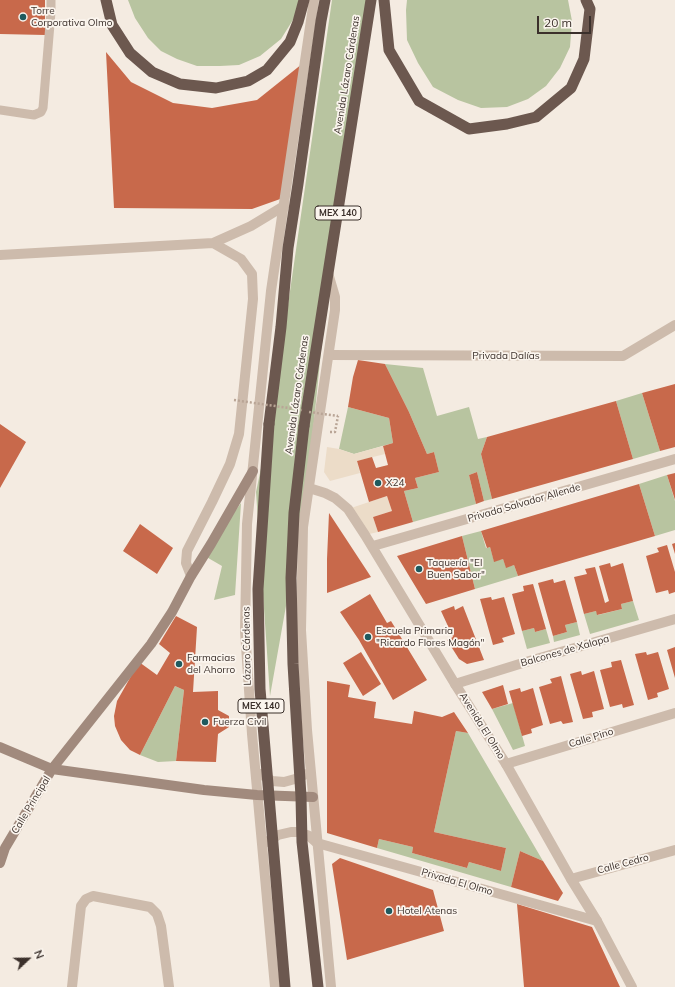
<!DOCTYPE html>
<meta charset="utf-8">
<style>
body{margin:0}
#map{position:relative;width:675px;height:987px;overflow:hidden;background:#f4ebe1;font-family:Mulish,sans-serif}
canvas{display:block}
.north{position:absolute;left:8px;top:939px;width:40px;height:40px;-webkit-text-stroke:3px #fbf5ee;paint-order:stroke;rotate:68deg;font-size:11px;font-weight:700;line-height:16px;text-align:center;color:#3b302b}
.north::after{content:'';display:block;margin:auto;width:14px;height:18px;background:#3b302b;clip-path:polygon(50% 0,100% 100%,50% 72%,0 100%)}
.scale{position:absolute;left:537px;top:16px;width:54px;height:18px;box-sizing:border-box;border:2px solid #3b302b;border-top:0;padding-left:5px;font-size:12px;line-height:14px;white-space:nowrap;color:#3b302b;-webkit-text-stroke:3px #fbf5ee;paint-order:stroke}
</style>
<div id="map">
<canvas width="675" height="987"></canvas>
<div class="north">N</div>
<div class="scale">20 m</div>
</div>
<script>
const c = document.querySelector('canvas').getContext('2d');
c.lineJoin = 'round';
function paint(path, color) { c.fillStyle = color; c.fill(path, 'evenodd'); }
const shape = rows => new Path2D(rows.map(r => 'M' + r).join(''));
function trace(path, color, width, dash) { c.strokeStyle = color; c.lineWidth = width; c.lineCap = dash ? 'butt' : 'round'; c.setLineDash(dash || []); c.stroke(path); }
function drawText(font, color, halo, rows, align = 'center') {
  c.font = font + ' Mulish,sans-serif'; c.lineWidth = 3.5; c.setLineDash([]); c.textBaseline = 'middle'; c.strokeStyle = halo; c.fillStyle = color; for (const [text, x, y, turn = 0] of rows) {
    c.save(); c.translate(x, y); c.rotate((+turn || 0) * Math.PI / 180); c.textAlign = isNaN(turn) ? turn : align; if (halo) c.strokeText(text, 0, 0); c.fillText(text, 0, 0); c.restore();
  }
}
paint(shape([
 [128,0,299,0,296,15,281,39,260,56,239,65,220,66,197,66,177,59,161,51,148,38,135,18],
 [332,0,369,0,321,351,308,482,270,696,256,492,272,416],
 [407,0,568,0,572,21,570,47,560,68,546,86,528,99,507,107,481,108,458,100,433,87,418,63,407,40,406,10],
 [385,364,423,368,437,416,469,407,478,439,487,437,481,454,492,499,484,501,477,472,469,475,476,504,413,522,404,491,418,488,415,478,439,472,434,452,427,454,409,412],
 [642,393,660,451,633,459,616,401],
 [348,407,389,418,393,443,354,454,339,449],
 [667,475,675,501,675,530,655,536,639,484],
 [241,503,235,595,214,600,222,566,203,555],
 [481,531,486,548,490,547,494,561,503,559,506,567,514,565,518,576,475,589,462,536],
 [633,601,639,620,590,634,584,614,596,611,598,615,622,609,621,604],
 [577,622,580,635,554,642,553,636,567,632,565,625],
 [534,628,535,632,546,629,550,643,527,649,522,631],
 [175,686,184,690,176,761,158,762,140,755],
 [513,703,525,746,513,750,492,709],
 [456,731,468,733,543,861,520,851,511,887,377,848,379,839,413,847,412,853,467,868,469,862,501,871,506,848,434,832]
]), '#b8c4a0');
paint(shape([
 [383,446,385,454,357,461,360,473,330,481,324,472,327,447,339,449,354,454],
 [387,496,392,511,373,517,378,532,365,535,348,509]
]), '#ecdcc8');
paint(shape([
 [0,0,45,0,45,35,0,34],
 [106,52,131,82,173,103,212,108,257,100,302,64,283,198,252,209,114,208],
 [358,360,385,364,409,412,427,454,434,452,439,472,415,478,418,488,404,491,413,522,378,532,373,517,392,511,387,496,369,502,357,461,372,457,376,468,388,465,383,446,393,443,389,418,348,407,353,377],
 [675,384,675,447,660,451,642,393],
 [616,401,633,459,492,499,481,454,487,437],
 [0,424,26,442,0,488],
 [477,472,484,501,476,504,469,475],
 [675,473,675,500,667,475],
 [639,484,655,536,518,576,514,565,506,568,503,559,494,562,490,547,487,548,481,531],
 [329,513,371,577,327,593,327,559],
 [140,524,173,548,157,574,123,551],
 [462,536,475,589,426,604,397,556],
 [675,543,675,554,672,544],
 [667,545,675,572,675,592,669,594,668,590,656,593,646,556,659,552,657,548],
 [610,563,611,567,623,563,633,601,621,604,622,609,597,615,596,611,584,614,574,577,587,574,585,569,595,567,605,603,609,601,599,566],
 [553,579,554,583,565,580,577,622,565,625,567,632,553,636,538,583],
 [533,584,546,629,535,632,534,628,522,631,512,594,524,591,523,586],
 [370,594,387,623,391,621,427,680,393,700,359,640,340,612],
 [491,597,492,600,504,597,515,634,502,638,504,642,493,645,480,599],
 [454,606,455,610,463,606,484,660,467,664,459,659,447,640,453,637,441,611],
 [176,616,197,627,193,692,218,691,218,710,229,716,229,727,218,734,216,762,176,761,184,690,175,686,140,755,130,750,121,740,115,726,114,716,117,701,139,662,157,675,170,653,159,644],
 [675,647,675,678,667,650],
 [361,652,381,684,363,696,343,663],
 [646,652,647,655,658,652,669,689,657,693,658,697,648,700,635,654],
 [621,660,634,705,623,708,622,704,610,707,600,670,612,667,611,662],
 [581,671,582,675,594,671,604,709,592,712,593,717,583,719,570,674],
 [561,676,573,722,563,724,561,721,550,724,539,687,552,683,550,679],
 [327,681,350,685,348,697,376,702,374,718,412,724,414,711,442,717,454,712,468,733,456,731,434,832,506,848,501,871,469,862,467,868,412,853,413,847,379,839,377,848,327,833],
 [503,685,508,704,492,709,482,692],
 [520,688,521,692,533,688,543,725,531,729,532,733,522,736,509,691],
 [520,851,543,861,563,893,558,901,511,887],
 [340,858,433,890,444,931,347,960,332,864],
 [517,904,592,927,620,987,524,987]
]), '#c8694b');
trace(shape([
 [330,432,335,432,338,416]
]), '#b9a596', 2.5, [2, 2]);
trace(shape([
 [0,110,34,115,41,112,43,108,51,12,51,0]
]), '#cdbbac', 9);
trace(shape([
 [0,255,213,243,251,226,284,206],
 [329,355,623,356,675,325],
 [373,546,675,459],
 [191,576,186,563,187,551,212,502,230,464,239,434,253,299,252,274,241,259,213,243],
 [455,684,526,662,675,619],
 [506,764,675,713],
 [317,843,597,921],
 [571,879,675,850],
 [72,987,81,906,86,899,93,896,150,907,157,914,161,926,169,987]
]), '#cdbbac', 10);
trace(shape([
 [328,273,335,297,335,310,303,527,301,630,307,730,331,987],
 [309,488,325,493,335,498,348,509,365,535,455,684,506,764,571,879,597,921,632,987],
 [261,774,272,781,284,782,295,779,306,774],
 [267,842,278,835,291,832,299,832,309,836,317,843],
 [275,987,252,734,245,631,247,524,271,291,314,0]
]), '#cdbbac', 10);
trace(shape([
 [0,747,52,769,204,790,257,795,313,797],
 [0,863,5,848,52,769,151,644,172,612,191,576,211,544,253,471]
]), '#a18a7d', 10);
trace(shape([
 [106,0,112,25,130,53,152,72,180,84,216,88,248,81,267,70,290,42,298,22,304,0],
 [384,0,389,50,419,101,469,129,507,124,536,117,571,88,584,59,590,9,586,0],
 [269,424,281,327,288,248,298,184,321,21,325,0],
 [304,426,371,0]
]), '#6c584f', 11);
trace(shape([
 [234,400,302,410],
 [309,412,338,416]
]), '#b9a596', 2.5, [2, 2]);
trace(shape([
 [269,424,258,589,260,689,285,987],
 [304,426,294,513,291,578,293,664,301,797,302,842,318,987]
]), '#6c584f', 11);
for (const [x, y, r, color] of [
 [23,17,4,"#1f5a5e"],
 [378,483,4,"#1f5a5e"],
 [419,569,4,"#1f5a5e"],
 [368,637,4,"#1f5a5e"],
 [179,664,4,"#1f5a5e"],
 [205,722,4,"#1f5a5e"],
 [389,911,4,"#1f5a5e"]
]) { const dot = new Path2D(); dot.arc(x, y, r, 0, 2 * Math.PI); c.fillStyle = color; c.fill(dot); trace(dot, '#fbf5ee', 1.5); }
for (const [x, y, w] of [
 [338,213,46],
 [261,706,46]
]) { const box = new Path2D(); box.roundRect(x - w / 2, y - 7, w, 14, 3); c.fillStyle = '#fbf5ee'; c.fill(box); trace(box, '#3b302b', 1); }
drawText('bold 9px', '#3b302b', null, [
 ["MEX 140",338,213],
 ["MEX 140",261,706]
]);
drawText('10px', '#3b302b', '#fbf5ee', [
 ["Torre",31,11],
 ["Corporativa Olmo",31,23],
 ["X24",386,483],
 ["Taquería \"El",427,563],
 ["Buen Sabor\"",427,575],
 ["Escuela Primaria",376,631],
 ["\"Ricardo Flores Magón\"",376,643],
 ["Farmacias",187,658],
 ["del Ahorro",187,670],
 ["Fuerza Civil",213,722],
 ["Hotel Atenas",397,911]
], 'left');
drawText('10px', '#3b302b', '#fbf5ee', [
 ["Avenida Lázaro Cárdenas",347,75,-81],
 ["Privada Dalías",506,356],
 ["Avenida Lázaro Cárdenas",297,395,-82],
 ["Privada Salvador Allende",524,503,-16],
 ["Lázaro Cárdenas",247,646,-91],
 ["Balcones de Xalapa",565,651,-16],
 ["Avenida El Olmo",482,726,58],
 ["Calle Pino",591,738,-17],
 ["Calle Principal",31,805,-59],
 ["Calle Cedro",623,864,-15],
 ["Privada El Olmo",457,882,16]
]);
</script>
